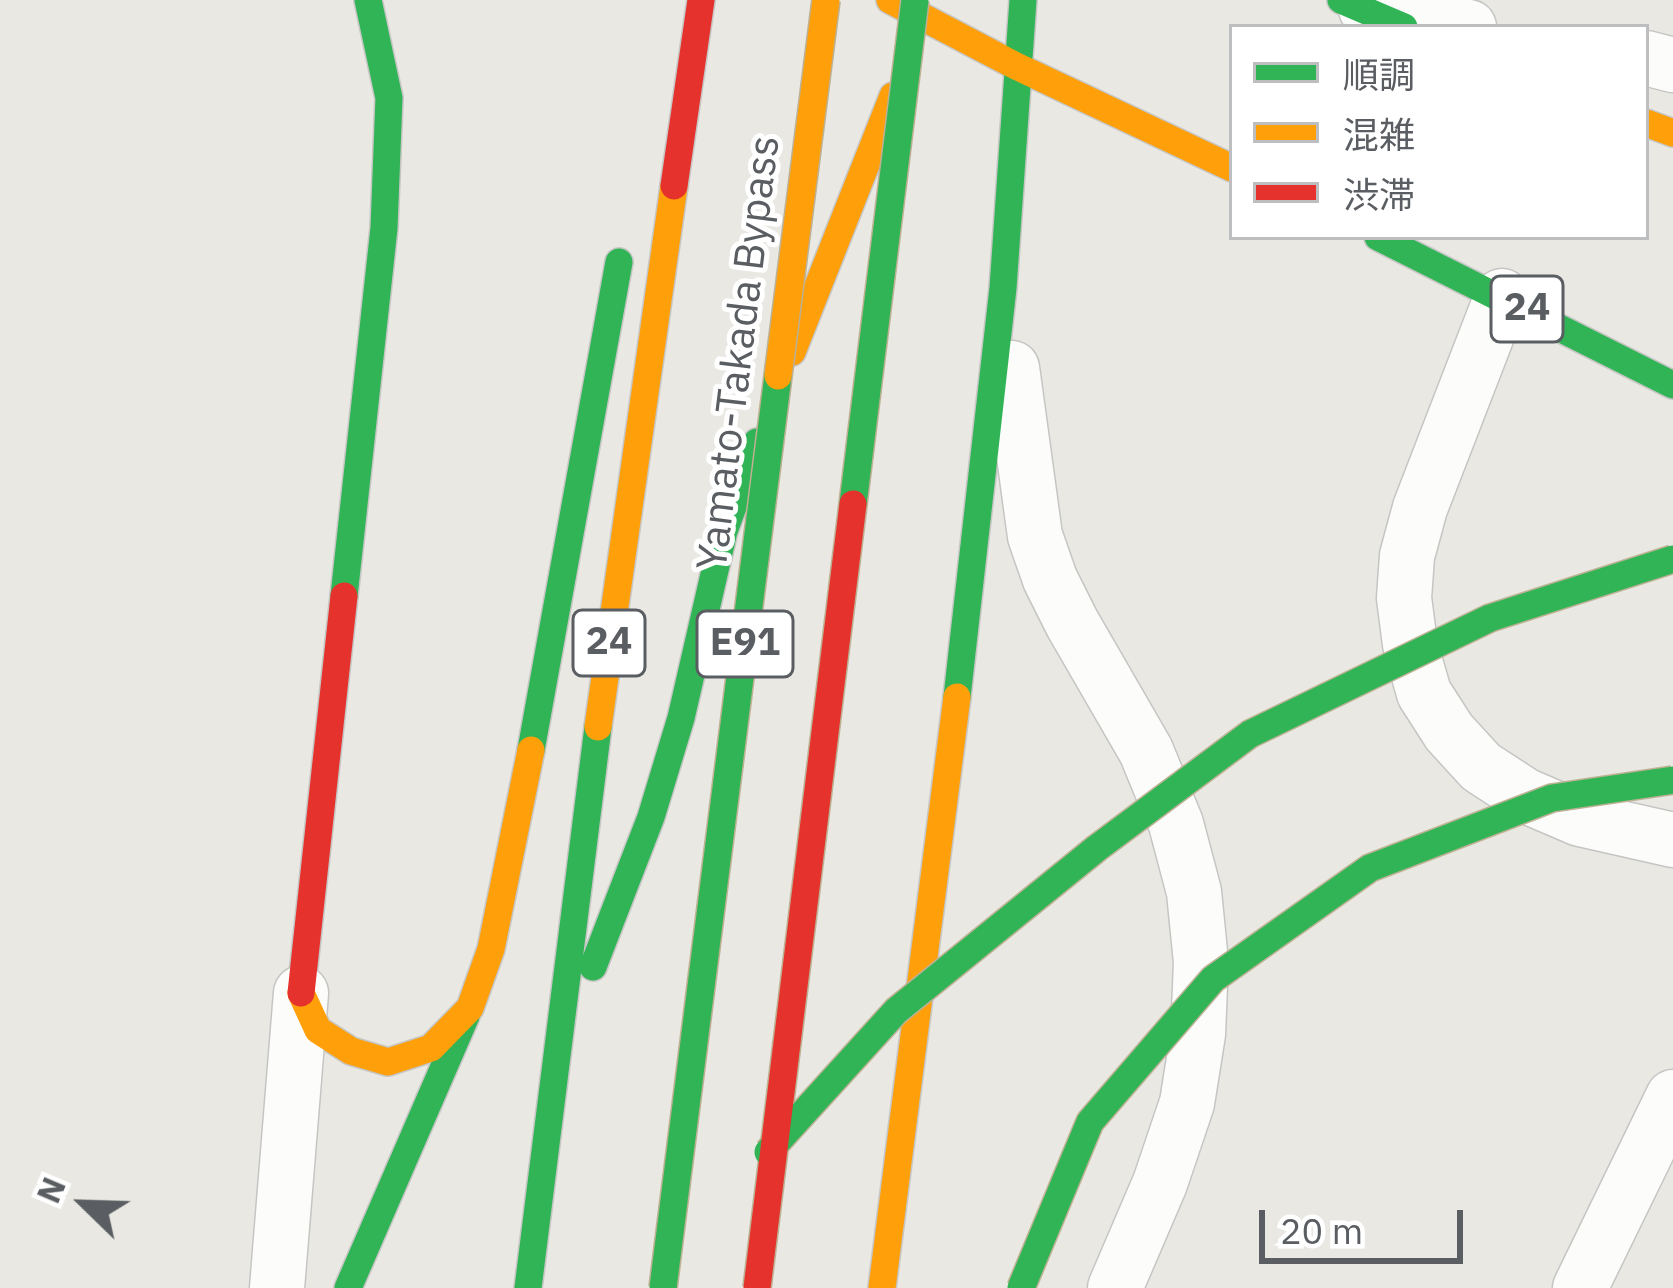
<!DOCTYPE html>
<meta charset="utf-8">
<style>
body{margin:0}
#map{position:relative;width:1673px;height:1288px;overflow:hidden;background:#e9e8e3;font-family:"IBM Plex Sans","Noto Sans JP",sans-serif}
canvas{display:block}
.legend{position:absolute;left:1229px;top:24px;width:420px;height:216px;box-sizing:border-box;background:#fff;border:3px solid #bdbec0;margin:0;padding:15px 21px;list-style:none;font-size:36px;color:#5a5d61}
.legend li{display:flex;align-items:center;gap:24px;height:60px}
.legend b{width:60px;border:3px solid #bdbec0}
.north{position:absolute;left:24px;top:1144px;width:120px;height:120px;-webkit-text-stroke:9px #fff;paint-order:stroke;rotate:293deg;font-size:33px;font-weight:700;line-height:48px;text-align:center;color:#5a5d61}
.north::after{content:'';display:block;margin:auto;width:42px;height:54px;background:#5a5d61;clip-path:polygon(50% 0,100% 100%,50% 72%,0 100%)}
.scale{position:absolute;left:1259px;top:1210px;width:204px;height:54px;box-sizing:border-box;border:6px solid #5a5d61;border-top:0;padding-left:15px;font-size:36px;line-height:42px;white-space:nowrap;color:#5a5d61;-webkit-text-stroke:9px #fff;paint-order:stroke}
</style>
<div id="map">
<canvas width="1673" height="1288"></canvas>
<ul class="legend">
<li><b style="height:15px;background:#30b455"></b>順調</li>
<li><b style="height:15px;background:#ff9f0a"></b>混雑</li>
<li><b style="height:15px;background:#e5322d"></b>渋滞</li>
</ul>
<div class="north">N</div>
<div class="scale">20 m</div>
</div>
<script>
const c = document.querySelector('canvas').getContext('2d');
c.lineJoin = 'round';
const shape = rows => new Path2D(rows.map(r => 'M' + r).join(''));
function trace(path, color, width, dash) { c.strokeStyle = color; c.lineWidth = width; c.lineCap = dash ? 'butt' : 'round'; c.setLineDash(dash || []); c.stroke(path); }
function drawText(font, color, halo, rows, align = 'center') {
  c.font = font + ' "IBM Plex Sans",sans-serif'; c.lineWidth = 10; c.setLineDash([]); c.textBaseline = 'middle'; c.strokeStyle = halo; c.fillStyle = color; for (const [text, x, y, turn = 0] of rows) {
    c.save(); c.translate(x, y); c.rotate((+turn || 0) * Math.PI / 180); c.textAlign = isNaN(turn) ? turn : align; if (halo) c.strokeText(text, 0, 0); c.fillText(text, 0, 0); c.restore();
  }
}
const street = shape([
 [1366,9,1469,27],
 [1646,58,1673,65],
 [1502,296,1420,508,1407,556,1404,598,1410,644,1424,693,1449,732,1481,767,1524,795,1580,819,1673,840],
 [1012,368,1035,536,1050,579,1072,623,1146,751,1176,824,1194,892,1201,962,1198,1034,1187,1103,1160,1183,1115,1288],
 [277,1288,301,993],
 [1580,1288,1673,1097]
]);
const fast = shape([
 [1341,0,1404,27],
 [1378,237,1673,385],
 [344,596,384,228,389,98,368,0],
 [957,697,1003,288,1023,0],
 [531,750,619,262],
 [593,967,651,817,681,718,724,531,757,442],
 [348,1288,466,1016],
 [528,1288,598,727]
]);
const slow = shape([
 [890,0,1016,66,1232,168],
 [1646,123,1673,133],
 [792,352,893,96],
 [598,727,674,186],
 [301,993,318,1030,351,1051,388,1062,431,1048,470,1008,491,949,531,750],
 [882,1288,957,697]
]);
const jam = shape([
 [674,186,701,0],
 [301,993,344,596]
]);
trace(street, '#c5c5c4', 57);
trace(fast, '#c6c6c5', 30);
trace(slow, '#c6c6c5', 30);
trace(jam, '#c6c6c5', 30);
trace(street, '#fcfcfb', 54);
trace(fast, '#30b455', 27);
trace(slow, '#ff9f0a', 27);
trace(jam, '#e5322d', 27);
const fastBridge = shape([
 [853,504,915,0],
 [768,1152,896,1011,1097,848,1250,734,1490,618,1673,559],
 [663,1288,778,376],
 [1021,1288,1090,1122,1213,979,1370,868,1552,798,1673,780]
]);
const slowBridge = shape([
 [778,376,826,0]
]);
const jamBridge = shape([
 [757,1288,853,504]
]);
trace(fastBridge, '#bdb194', 30, []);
trace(slowBridge, '#bdb194', 30, []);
trace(jamBridge, '#bdb194', 30, []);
trace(fastBridge, '#30b455', 27);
trace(slowBridge, '#ff9f0a', 27);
trace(jamBridge, '#e5322d', 27);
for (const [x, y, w] of [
 [1527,309,72],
 [609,643,72],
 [745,644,96]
]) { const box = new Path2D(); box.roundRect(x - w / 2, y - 33, w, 66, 9); c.fillStyle = '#fff'; c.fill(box); trace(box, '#5a5d61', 3); }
drawText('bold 39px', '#5a5d61', null, [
 ["24",1527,309],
 ["24",609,643],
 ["E91",745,644]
]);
drawText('42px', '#5a5d61', '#fff', [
 ["Yamato-Takada Bypass",740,353,-83]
]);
</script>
